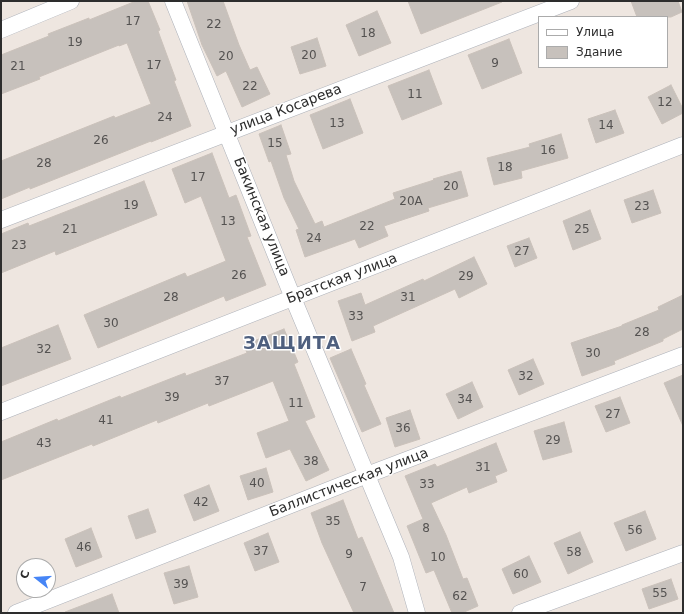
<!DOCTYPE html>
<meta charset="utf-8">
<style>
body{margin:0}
#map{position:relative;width:684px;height:614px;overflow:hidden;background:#eee6e0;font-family:"DejaVu Sans",sans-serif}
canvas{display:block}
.frame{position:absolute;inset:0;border:2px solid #2d2d2d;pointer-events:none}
.legend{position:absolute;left:538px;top:16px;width:130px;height:52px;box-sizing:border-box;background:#fff;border:1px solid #ababab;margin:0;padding:5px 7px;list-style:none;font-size:12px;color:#2d2d2d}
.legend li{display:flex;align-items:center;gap:8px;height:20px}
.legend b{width:20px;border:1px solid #ababab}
.north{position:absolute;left:16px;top:558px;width:40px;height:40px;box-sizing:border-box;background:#fff;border:1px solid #ababab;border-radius:50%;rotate:287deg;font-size:11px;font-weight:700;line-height:16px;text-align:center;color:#2d2d2d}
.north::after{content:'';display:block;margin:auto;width:14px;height:18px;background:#4685f6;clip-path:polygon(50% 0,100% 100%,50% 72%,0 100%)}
</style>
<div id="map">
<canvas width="684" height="614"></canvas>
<div class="frame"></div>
<ul class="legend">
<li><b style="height:5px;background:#fff"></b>Улица</li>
<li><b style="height:11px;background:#c7c1bc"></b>Здание</li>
</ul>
<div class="north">С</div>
</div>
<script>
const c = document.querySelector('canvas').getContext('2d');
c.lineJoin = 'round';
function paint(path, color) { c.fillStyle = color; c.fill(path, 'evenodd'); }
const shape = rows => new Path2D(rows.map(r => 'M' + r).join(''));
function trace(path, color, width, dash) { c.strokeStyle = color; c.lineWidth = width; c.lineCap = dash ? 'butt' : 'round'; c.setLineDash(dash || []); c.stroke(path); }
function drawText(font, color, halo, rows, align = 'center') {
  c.font = font + ' "DejaVu Sans",sans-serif'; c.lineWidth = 3; c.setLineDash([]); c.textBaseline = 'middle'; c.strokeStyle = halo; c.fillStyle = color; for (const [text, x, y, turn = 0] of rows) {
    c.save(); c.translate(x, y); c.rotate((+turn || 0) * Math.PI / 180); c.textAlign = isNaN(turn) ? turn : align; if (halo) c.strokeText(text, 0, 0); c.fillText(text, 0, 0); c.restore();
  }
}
const building = shape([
 [136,1,148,1,160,30,158,31,176,80,174,81,191,126,151,142,151,141,30,189,30,187,1,199,1,161,114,116,115,118,151,104,127,43,119,46,119,45,39,77,40,79,1,94,1,55,49,36,48,34,89,18,89,20,136,1],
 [187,1,223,1,239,45,250,70,257,67,270,94,242,107,226,71,217,76,202,45,187,1],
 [408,1,502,1,502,2,421,34,408,1],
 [631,1,678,1,682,12,671,17,637,17,631,1],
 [377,11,391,43,359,56,346,25,377,11],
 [317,38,326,66,300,74,291,47,317,38],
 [509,39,522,73,482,89,468,55,509,39],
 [429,70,442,104,402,120,388,86,429,70],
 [671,85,683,109,683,113,662,124,648,97,671,85],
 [350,99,363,133,323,149,310,115,350,99],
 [615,110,624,133,596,143,588,119,615,110],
 [281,125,291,154,286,155,294,181,315,224,322,221,324,227,395,199,393,193,434,180,433,179,461,171,468,196,428,208,429,211,384,226,388,236,359,248,355,239,305,257,296,230,299,229,284,198,271,161,269,162,259,134,281,125],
 [561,134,568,158,521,171,522,178,494,185,487,158,530,147,529,144,561,134],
 [212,153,229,198,236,195,251,236,247,237,266,285,226,301,224,296,98,348,84,315,185,273,187,277,226,261,201,196,185,203,172,169,212,153],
 [144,181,157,215,56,255,55,251,1,273,1,234,28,223,29,226,144,181],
 [653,190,661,213,632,223,624,200,653,190],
 [590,210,601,239,573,250,563,221,590,210],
 [529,238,537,258,515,267,507,246,529,238],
 [474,257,487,284,459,298,455,289,373,326,375,332,352,341,338,301,361,293,365,305,423,279,424,281,474,257],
 [683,295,683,329,663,339,663,341,614,361,615,364,582,376,571,343,622,326,622,325,659,310,658,307,683,295],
 [58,325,71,359,1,386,1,348,58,325],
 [284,329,298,362,294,364,315,417,305,421,329,470,306,481,290,449,266,458,257,433,289,421,273,381,209,406,208,403,158,423,157,420,93,446,92,444,1,480,1,442,57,419,58,421,120,396,121,398,185,373,186,376,247,353,244,345,284,329],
 [351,349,366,384,364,385,381,424,362,432,330,358,351,349],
 [533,359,544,384,519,395,508,370,533,359],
 [683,375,683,426,664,383,683,375],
 [472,382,483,407,458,419,446,394,472,382],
 [620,397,630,423,606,432,595,406,620,397],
 [410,410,420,439,395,447,386,418,410,410],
 [564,422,572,452,543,460,534,431,564,422],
 [496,443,507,471,495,476,497,482,469,493,467,487,431,503,446,535,463,579,467,578,478,606,462,613,452,613,434,570,426,573,407,526,423,519,405,476,435,464,437,467,496,443],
 [266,468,273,492,248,500,240,476,266,468],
 [209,485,219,511,194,521,184,495,209,485],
 [343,500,358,539,362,537,394,613,354,613,322,543,311,513,343,500],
 [148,509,156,532,136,539,128,516,148,509],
 [645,511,656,539,626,551,614,523,645,511],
 [91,528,102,557,76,567,65,539,91,528],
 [580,532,593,562,568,574,554,543,580,532],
 [268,533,279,562,255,571,244,543,268,533],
 [529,556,541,582,513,594,502,569,529,556],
 [189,566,198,597,174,604,164,573,189,566],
 [671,579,678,599,649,609,642,589,671,579],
 [112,594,119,613,65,613,65,612,112,594]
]);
paint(building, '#c7c1bc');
trace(building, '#cac1ba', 1);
const street = shape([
 [173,1,293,298,401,557,417,613],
 [1,30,71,1],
 [1,220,571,1],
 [1,412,683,145],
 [16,613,367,475,683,355],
 [520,613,683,553]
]);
trace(street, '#adb1b9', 17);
trace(street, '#fff', 16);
drawText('12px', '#545251', null, [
 ["17",133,22],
 ["22",214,25],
 ["18",368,34],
 ["19",75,43],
 ["20",309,56],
 ["20",226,57],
 ["9",495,64],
 ["17",154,66],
 ["21",18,67],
 ["22",250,87],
 ["11",415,95],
 ["12",665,103],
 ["24",165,118],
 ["13",337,124],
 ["14",606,126],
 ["26",101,141],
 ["15",275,144],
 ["16",548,151],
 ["28",44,164],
 ["18",505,168],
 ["17",198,178],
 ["20",451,187],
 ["20А",411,202],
 ["19",131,206],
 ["23",642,207],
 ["13",228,222],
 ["22",367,227],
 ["21",70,230],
 ["25",582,230],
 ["24",314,239],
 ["23",19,246],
 ["27",522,252],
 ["26",239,276],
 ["29",466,277],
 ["28",171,298],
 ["31",408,298],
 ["33",356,317],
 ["30",111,324],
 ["28",642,333],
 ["32",44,350],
 ["30",593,354],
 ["32",526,377],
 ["37",222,382],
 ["39",172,398],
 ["34",465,400],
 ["11",296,404],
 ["27",613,415],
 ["41",106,421],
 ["36",403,429],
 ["29",553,441],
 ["43",44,444],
 ["38",311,462],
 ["31",483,468],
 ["40",257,484],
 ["33",427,485],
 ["42",201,503],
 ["35",333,522],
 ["8",426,529],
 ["56",635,531],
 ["46",84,548],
 ["37",261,552],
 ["58",574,553],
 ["9",349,555],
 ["10",438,558],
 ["60",521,575],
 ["39",181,585],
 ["7",363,588],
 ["55",660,594],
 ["62",460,597]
]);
drawText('14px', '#2d2d2d', '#fff', [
 ["улица Косарева",286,110,-21],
 ["Бакинская улица",261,217,68],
 ["Братская улица",342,279,-21],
 ["Баллистическая улица",349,483,-21]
]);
c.letterSpacing = '1px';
drawText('bold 18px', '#4e5f7e', '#fff', [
 ["ЗАЩИТА",292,344]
]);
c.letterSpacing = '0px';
</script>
